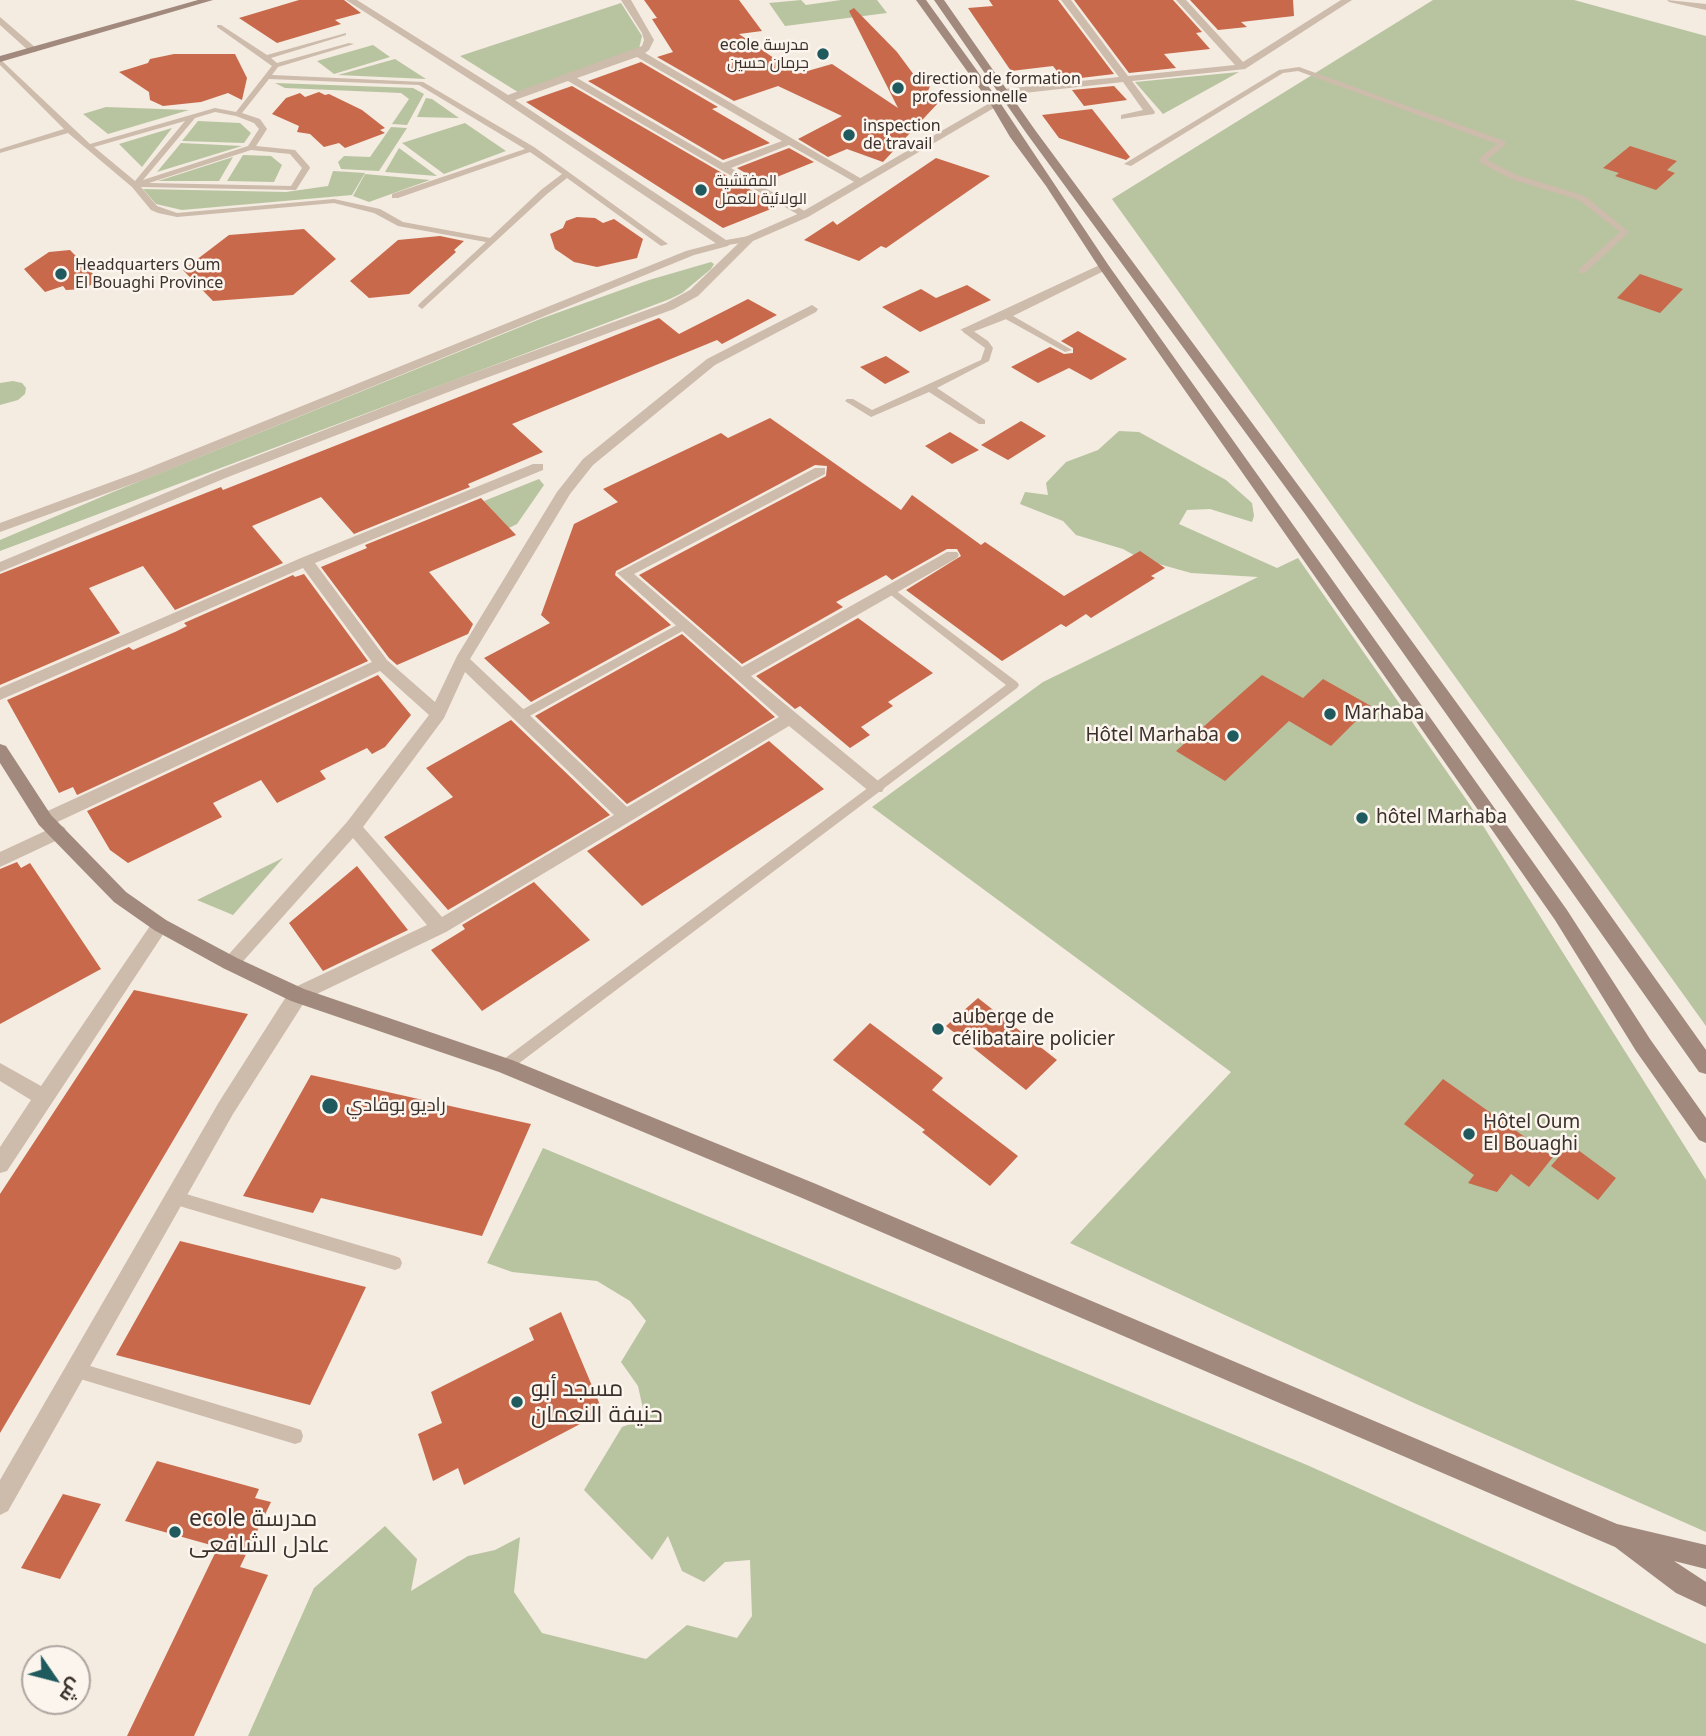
<!DOCTYPE html>
<meta charset="utf-8">
<style>
body{margin:0}
#map{position:relative;width:1706px;height:1736px;overflow:hidden;background:#f4ebe1;font-family:"Noto Sans",Cairo,sans-serif}
canvas{display:block}
.north{position:absolute;left:21px;top:1645px;width:70px;height:70px;box-sizing:border-box;background:#fbf5ee;border:2px solid #aea6a0;border-radius:50%;rotate:125deg;font-size:19px;font-weight:700;line-height:28px;text-align:center;color:#3b302b}
.north::after{content:'';display:block;margin:auto;width:24px;height:32px;background:#1f5a5e;clip-path:polygon(50% 0,100% 100%,50% 72%,0 100%)}
</style>
<div id="map">
<canvas width="1706" height="1736"></canvas>
<div class="north">ش</div>
</div>
<script>
const c = document.querySelector('canvas').getContext('2d');
c.lineJoin = 'round';
function paint(path, color) { c.fillStyle = color; c.fill(path, 'evenodd'); }
const shape = rows => new Path2D(rows.map(r => 'M' + r).join(''));
function trace(path, color, width, dash) { c.strokeStyle = color; c.lineWidth = width; c.lineCap = dash ? 'butt' : 'round'; c.setLineDash(dash || []); c.stroke(path); }
function drawText(font, color, halo, rows, align = 'center') {
  c.font = font + ' "Noto Sans",Cairo,sans-serif'; c.lineWidth = 5; c.setLineDash([]); c.textBaseline = 'middle'; c.strokeStyle = halo; c.fillStyle = color; for (const [text, x, y, turn = 0] of rows) {
    c.save(); c.translate(x, y); c.rotate((+turn || 0) * Math.PI / 180); c.textAlign = isNaN(turn) ? turn : align; if (halo) c.strokeText(text, 0, 0); c.fillText(text, 0, 0); c.restore();
  }
}
paint(shape([
 [801,0,806,5,841,0,877,0,887,13,785,26,769,3],
 [1433,0,1574,0,1706,36,1706,1026,1112,199],
 [621,3,642,36,638,53,521,94,460,56],
 [373,45,390,57,334,74,317,61],
 [395,59,426,79,338,75],
 [1239,72,1163,114,1135,82],
 [275,83,413,88,424,94,407,125,392,124,409,99,401,93,285,88],
 [426,98,432,99,459,118,417,117],
 [106,107,189,110,108,134,83,114],
 [198,121,240,123,251,133,244,143,182,141],
 [465,123,506,151,444,174,402,143],
 [391,127,407,128,379,171,341,169,338,162,344,156,370,157],
 [172,128,142,167,119,144],
 [181,143,242,146,157,172],
 [399,148,437,176,385,172],
 [243,155,271,156,282,165,274,182,227,181],
 [233,157,219,181,158,181],
 [333,171,365,173,352,195,182,210,156,204,143,189,286,192,328,186],
 [365,174,430,180,369,202,353,196],
 [711,262,714,264,711,269,682,293,670,299,0,551,0,540,113,492,540,319,649,280],
 [13,381,22,383,26,388,25,394,18,400,0,405,0,383],
 [1119,431,1139,432,1226,480,1252,503,1254,516,1252,522,1210,509,1187,510,1179,524,1277,568,1298,558,1470,805,1706,1180,1706,1532,1414,1403,1070,1243,1231,1072,872,807,1043,682,1258,577,1191,573,1141,559,1123,549,1076,535,1063,521,1020,504,1025,492,1048,495,1046,483,1066,462,1098,450],
 [539,479,544,485,517,524,509,528,484,501],
 [283,858,233,915,197,900],
 [543,1148,1307,1465,1706,1644,1706,1736,248,1736,314,1588,385,1526,417,1559,411,1591,468,1556,495,1550,520,1537,514,1592,542,1633,646,1659,687,1625,737,1638,752,1616,750,1560,725,1562,704,1582,682,1571,668,1536,652,1560,584,1490,622,1427,645,1418,638,1386,621,1362,646,1321,630,1301,597,1281,512,1272,487,1263]
]), '#b8c4a0');
paint(shape([
 [299,0,344,0,361,13,335,20,341,24,277,43,239,18],
 [644,0,739,0,762,31,739,34,797,74,832,64,898,108,849,11,854,8,897,52,920,83,931,84,928,91,939,102,883,162,847,149,828,157,798,139,842,116,778,86,734,101,657,57,673,52,652,19,657,18],
 [989,0,1058,0,1114,74,1064,80,1053,66,1011,71,968,8,993,6],
 [1074,0,1173,0,1202,32,1196,33,1210,49,1164,54,1176,68,1129,73],
 [1190,0,1293,0,1294,16,1241,22,1247,27,1218,30],
 [174,54,235,54,247,78,242,100,228,93,201,102,163,106,150,100,149,92,119,72,148,63,150,59],
 [641,62,718,107,712,109,770,143,723,160,588,81],
 [572,86,748,188,776,207,723,228,526,102],
 [1114,86,1127,100,1084,106,1072,90],
 [319,92,325,95,329,94,362,110,385,128,380,130,385,133,345,148,339,143,324,147,310,134,297,132,299,126,272,114,286,98,300,93,305,97],
 [1092,109,1130,157,1126,160,1059,138,1042,115],
 [1630,146,1677,161,1667,170,1675,173,1656,190,1615,176,1619,173,1603,168],
 [789,148,814,162,762,183,737,168],
 [936,158,990,176,886,248,881,246,859,261,804,240,833,221,837,225],
 [577,217,595,218,603,223,614,219,643,239,637,258,597,267,574,262,555,249,550,234,563,228,566,221],
 [304,229,336,259,293,295,213,301,183,270,229,235],
 [440,236,464,241,454,250,456,252,409,294,369,298,350,281,398,240],
 [70,250,99,280,84,289,66,290,63,286,45,292,24,269,49,252],
 [1640,274,1683,289,1660,313,1617,298],
 [967,285,991,300,920,332,882,307,921,289,936,298],
 [748,299,777,315,722,344,717,340,512,424,543,452,468,484,470,487,354,534,321,497,252,526,283,563,175,610,143,566,89,588,120,633,0,685,0,574,221,487,223,490,659,318,679,334],
 [1078,331,1127,359,1091,380,1069,368,1038,383,1011,367,1050,347,1064,354,1073,353,1073,348,1061,341],
 [886,356,910,372,885,384,860,367],
 [770,418,901,510,912,495,981,545,985,542,1064,596,1140,551,1165,568,1151,576,1155,578,1091,618,1086,614,1066,627,1061,624,1002,661,906,590,961,556,957,549,947,549,892,580,886,575,836,602,843,607,742,664,639,575,826,476,827,466,815,465,616,571,615,575,671,625,531,702,484,658,550,623,541,615,574,524,618,502,603,489,721,433,728,438],
 [1021,421,1046,436,1008,460,981,445],
 [950,432,979,450,952,464,925,446],
 [481,498,516,535,429,572,473,624,468,634,397,665,389,658,321,567,367,548,365,545],
 [304,574,368,661,77,795,73,787,59,793,7,700,129,647,133,650,175,632,187,626,184,623,293,575,295,577],
 [858,618,933,673,888,702,893,706,861,727,870,735,850,748,800,706,795,709,756,676],
 [682,634,775,717,627,804,535,716],
 [378,675,411,715,385,747,372,754,367,748,320,771,326,779,277,803,261,780,213,803,222,817,128,863,110,850,87,811],
 [1262,675,1303,698,1323,679,1371,706,1331,746,1289,721,1225,781,1176,751],
 [511,720,610,815,448,910,384,837,453,797,426,768],
 [769,741,824,789,642,906,587,851],
 [17,862,21,868,30,863,101,969,0,1024,0,869],
 [357,866,408,930,323,971,289,923],
 [534,882,590,940,482,1011,431,950,465,929,462,925],
 [134,990,248,1014,0,1433,0,1194],
 [978,998,1057,1060,1026,1090,946,1026],
 [870,1023,943,1078,932,1090,1018,1156,990,1186,922,1132,925,1130,833,1060],
 [311,1075,531,1124,482,1236,321,1198,313,1213,243,1196],
 [1443,1079,1553,1157,1529,1187,1511,1174,1497,1192,1468,1183,1474,1175,1404,1124],
 [1570,1144,1616,1178,1598,1200,1551,1166],
 [180,1241,366,1287,310,1405,116,1355],
 [561,1312,603,1412,464,1485,458,1468,433,1481,418,1434,442,1423,431,1392,534,1340,529,1328],
 [157,1461,259,1489,255,1498,271,1502,240,1567,268,1575,194,1736,127,1736,218,1547,125,1521],
 [63,1494,101,1504,60,1579,21,1568]
]), '#c8694b');
paint(shape([
 [217,25,221,25,267,55,346,33,346,35,271,58,277,63,349,43,354,44,278,67,272,75,423,82,534,147,668,244,661,246,567,178,547,194,422,309,418,306,419,304,486,242,398,226,374,213,334,203,177,217,158,213,151,210,132,187,68,133,0,153,0,149,64,129,0,65,0,59,90,144,215,108,236,112,272,66,217,27,217,25],
 [269,79,419,85,525,149,392,194,392,198,398,198,530,152,562,174,541,190,490,238,403,222,380,209,334,199,177,213,157,206,141,187,296,190,310,168,309,166,295,150,256,146,267,129,260,119,242,113,269,79],
 [215,112,236,116,254,123,259,129,248,146,143,180,195,118,215,112],
 [185,121,135,181,94,147,185,121],
 [251,150,290,154,302,168,291,186,149,183,251,150],
 [1299,67,1505,141,1505,145,1487,160,1517,175,1585,196,1629,232,1585,273,1579,273,1579,269,1620,232,1579,200,1511,179,1479,162,1479,158,1497,144,1298,71,1283,73,1131,166,1124,164,1279,70,1299,67],
 [1002,313,1008,313,1072,350,1065,352,1002,317,1002,313],
 [963,328,969,328,988,341,993,348,989,361,937,388,985,420,985,424,979,424,929,392,871,417,845,401,847,399,853,399,872,410,981,360,985,348,963,332,963,328],
 [891,587,1017,682,1019,685,1017,688,510,1070,505,1072,500,1070,498,1066,500,1062,1006,685,887,592,887,588,891,587],
 [684,621,689,625,688,628,526,718,522,719,516,715,518,712,684,621],
 [176,1191,395,1256,400,1258,402,1263,400,1268,395,1270,176,1205,171,1203,169,1198,171,1193,176,1191],
 [77,1362,295,1428,301,1430,303,1436,301,1442,295,1444,77,1378,71,1375,69,1370,71,1365,77,1362]
]), '#cdbbac');
paint(shape([
 [346,0,357,0,508,95,642,46,644,40,642,33,621,0,631,0,654,40,649,50,645,53,867,182,858,184,789,145,731,168,808,213,810,215,804,218,568,81,515,100,726,240,749,236,755,239,749,242,720,246,493,94,346,0],
 [637,57,782,141,723,163,577,78,637,57],
 [1061,0,1071,0,1128,76,1235,65,1176,0,1186,0,1243,62,1341,0,1352,0,1245,69,1132,81,1155,112,1154,114,1121,119,1121,115,1143,110,1123,82,1006,95,999,105,991,105,991,101,1003,89,1119,77,1061,0],
 [1667,0,1706,4,1706,10,1669,2,1667,0],
 [0,17,36,48,36,52,30,52,0,25,0,17],
 [1104,263,1110,267,1108,269,1009,318,970,333,960,330,1104,263],
 [812,305,818,309,816,312,715,365,593,465,570,494,470,659,627,807,779,717,617,573,815,468,825,468,825,474,634,574,742,667,947,552,957,552,959,555,957,558,751,676,882,784,884,788,882,792,870,792,789,726,446,932,298,1003,291,1001,289,995,291,989,427,925,353,838,237,968,230,971,223,968,221,963,347,822,429,715,380,671,51,825,39,825,36,820,39,815,372,662,303,568,0,700,0,688,301,558,533,464,543,464,543,470,315,563,387,660,435,702,457,656,557,492,583,459,707,359,812,305],
 [465,672,614,815,442,917,363,827,444,718,465,672],
 [58,825,64,827,67,832,64,837,0,867,0,852,58,825],
 [160,918,166,920,169,925,166,930,7,1171,0,1173,0,1147,31,1100,0,1081,0,1063,41,1086,154,920,160,918]
]), '#cdbbac');
paint(shape([
 [995,100,1000,103,999,105,808,217,753,241,698,296,674,309,464,386,228,477,0,572,0,562,218,471,454,380,666,303,690,290,745,237,800,213,995,100],
 [724,241,730,244,728,246,694,255,146,479,0,532,0,523,136,473,686,251,724,241],
 [298,987,305,989,307,995,305,1001,233,1114,8,1511,0,1515,0,1480,219,1102,291,989,298,987]
]), '#cdbbac');
paint(shape([
 [198,0,213,0,0,62,0,56,198,0],
 [916,0,926,0,999,101,1109,266,1567,910,1650,1039,1706,1118,1706,1143,1699,1140,1636,1051,1555,920,1100,269,1046,186,1010,137,990,103,916,0],
 [934,0,944,0,1035,130,1315,508,1576,867,1706,1050,1706,1074,1699,1072,1305,514,1027,134,934,0],
 [0,744,6,746,51,815,126,892,166,920,237,958,304,989,512,1060,816,1184,1617,1524,1706,1545,1706,1569,1674,1561,1706,1582,1706,1607,1676,1593,1615,1547,802,1198,499,1072,291,1001,223,968,154,930,114,902,39,825,0,763,0,744]
]), '#a18a7d');
for (const [x, y, r, color] of [
 [823,54,7,"#1f5a5e"],
 [898,88,7,"#1f5a5e"],
 [849,135,7,"#1f5a5e"],
 [701,190,7,"#1f5a5e"],
 [61,274,7,"#1f5a5e"],
 [1330,714,7,"#1f5a5e"],
 [1233,736,7,"#1f5a5e"],
 [1362,818,7,"#1f5a5e"],
 [938,1029,7,"#1f5a5e"],
 [330,1106,9,"#1f5a5e"],
 [1469,1134,7,"#1f5a5e"],
 [517,1402,7,"#1f5a5e"],
 [175,1532,7,"#1f5a5e"]
]) { const dot = new Path2D(); dot.arc(x, y, r, 0, 2 * Math.PI); c.fillStyle = color; c.fill(dot); trace(dot, '#fbf5ee', 2.5); }
drawText('16px', '#3b302b', '#fbf5ee', [
 ["ecole مدرسة",809,45,"right"],
 ["جرمان حسين",809,63,"right"],
 ["direction de formation",912,79],
 ["professionnelle",912,97],
 ["inspection",863,126],
 ["de travail",863,144],
 ["المفتشية",715,181],
 ["الولائية للعمل",715,199],
 ["Headquarters Oum",75,265],
 ["El Bouaghi Province",75,283]
], 'left');
drawText('19px', '#3b302b', '#fbf5ee', [
 ["Marhaba",1344,714],
 ["Hôtel Marhaba",1219,736,"right"],
 ["hôtel Marhaba",1376,818],
 ["auberge de",952,1018],
 ["célibataire policier",952,1040],
 ["راديو بوقادي",346,1106],
 ["Hôtel Oum",1483,1123],
 ["El Bouaghi",1483,1145]
], 'left');
drawText('23px', '#3b302b', '#fbf5ee', [
 ["مسجد أبو",531,1389],
 ["حنيفة النعمان",531,1415],
 ["ecole مدرسة",189,1519],
 ["عادل الشافعى",189,1545]
], 'left');
</script>
